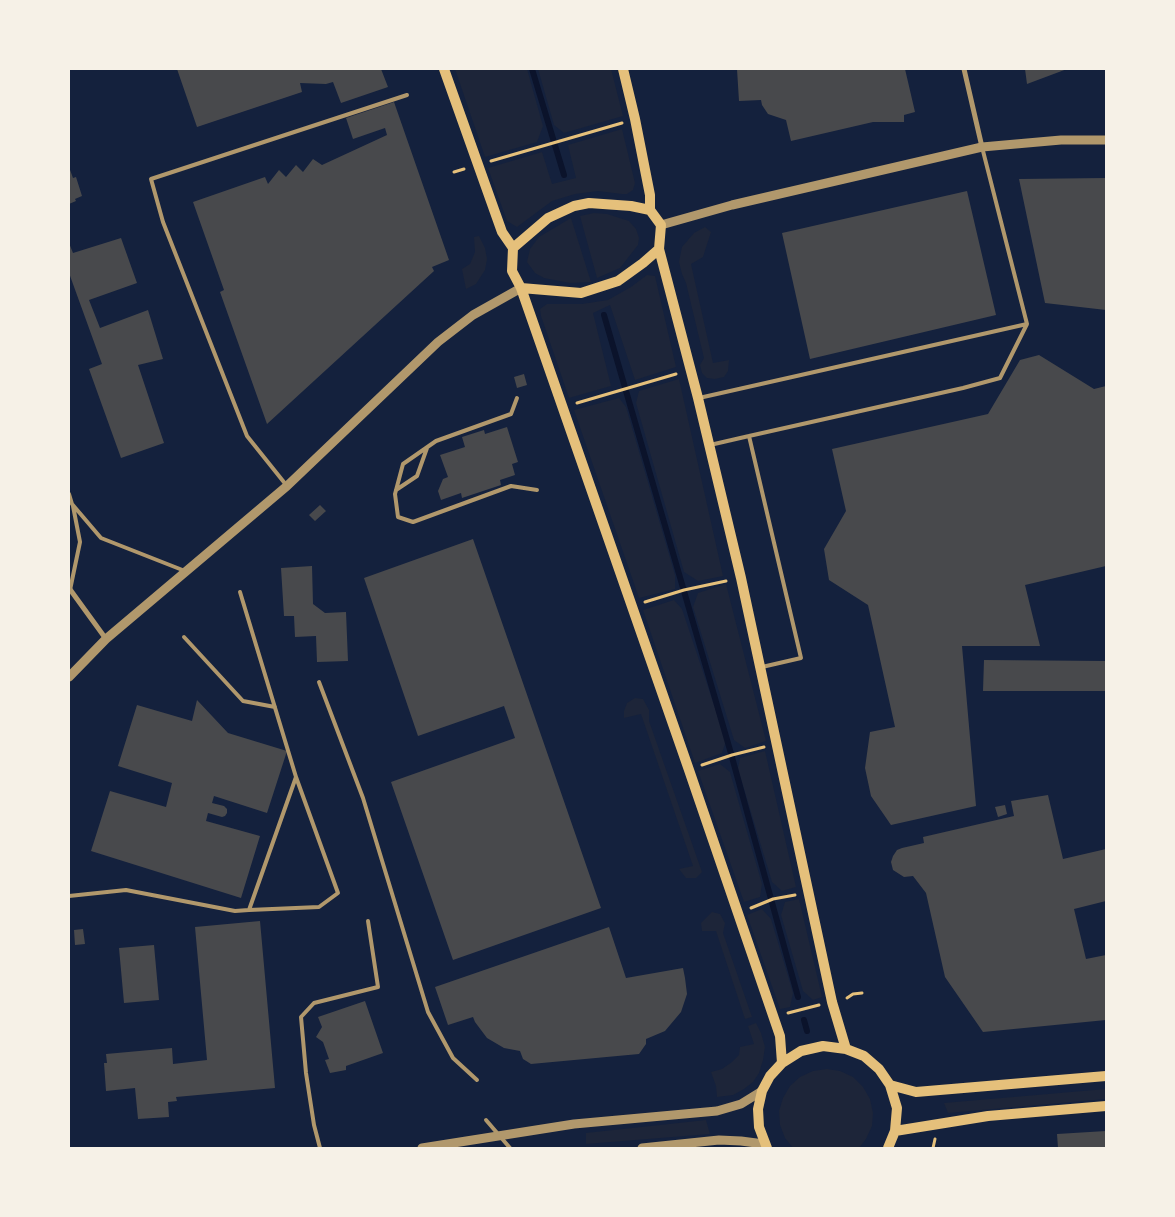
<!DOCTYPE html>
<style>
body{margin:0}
#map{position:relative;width:1175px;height:1217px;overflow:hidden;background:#14213d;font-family:"DM Sans",sans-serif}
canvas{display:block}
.frame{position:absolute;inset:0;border:70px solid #f6f1e7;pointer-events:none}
</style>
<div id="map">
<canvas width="1175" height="1217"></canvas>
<div class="frame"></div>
</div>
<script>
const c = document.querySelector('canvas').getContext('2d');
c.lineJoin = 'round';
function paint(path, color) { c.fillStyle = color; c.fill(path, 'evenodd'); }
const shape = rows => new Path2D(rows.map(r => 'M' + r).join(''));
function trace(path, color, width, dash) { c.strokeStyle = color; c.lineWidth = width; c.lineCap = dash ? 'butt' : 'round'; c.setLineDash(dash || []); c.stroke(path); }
paint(shape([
 [455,69,527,69,543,126,537,142,485,157],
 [538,69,611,69,623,116,564,133,554,125],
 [622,129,635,183,633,190,627,194,622,194,598,191,575,194,552,201,517,227,507,221,488,168,542,152,552,184,576,178,568,145],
 [594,213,607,214,629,221,636,229,639,238,638,245,620,268,597,278,580,216],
 [571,218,591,282,570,283,544,278,535,273,527,262,530,249,539,237],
 [705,227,711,232,703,257,691,264,713,363,729,360,728,371,724,377,715,379,707,378,702,373,700,365,704,358,686,283,682,274,679,262,682,247,694,233],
 [479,236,485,248,487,259,485,270,476,284,466,289,462,269,470,264,475,252,474,237],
 [647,275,655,276,676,367,635,380,610,305,593,313,611,386,569,398,541,316,540,309,547,304,582,304,608,300,631,287],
 [679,379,723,576,698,581,684,572,636,403,639,391],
 [619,398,626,407,675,575,675,589,639,598,574,410],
 [726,584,766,741,745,748,734,740,693,607,698,593],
 [674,600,682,609,726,741,722,753,695,763,643,610],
 [635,698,643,699,649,710,649,721,702,872,696,878,686,878,679,869,693,866,641,714,624,718,624,711,627,703],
 [765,751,796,887,782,891,772,882,738,769,740,758],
 [720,764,730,772,762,884,760,897,744,902,698,771],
 [799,899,822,997,813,1000,803,991,781,915,785,902],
 [762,909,771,919,793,993,790,1007,780,1009,747,915],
 [712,912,720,914,725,923,723,933,752,1017,745,1019,716,931,702,931,701,923],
 [756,1023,761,1033,765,1047,763,1060,759,1073,753,1082,744,1089,733,1095,717,1097,716,1086,711,1072,722,1069,732,1062,739,1055,740,1047,754,1044,748,1026],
 [827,1069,840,1071,853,1077,863,1087,870,1099,873,1113,872,1126,866,1139,859,1148,793,1148,785,1138,780,1125,779,1111,783,1098,790,1086,800,1077,813,1071],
 [1106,1089,1106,1099,948,1113,944,1103],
 [706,1120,710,1134,586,1144,586,1133]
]), '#1d2539');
trace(shape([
 [532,69,564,175],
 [604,315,730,750,798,997],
 [804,1020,807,1031]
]), '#0b132b', 6);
paint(shape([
 [177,69,381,69,388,87,341,103,333,82,326,84,300,83,302,92,197,127],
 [737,69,905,69,915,112,904,115,904,122,873,122,791,141,786,120,768,114,762,105,761,100,739,101],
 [1025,69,1067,69,1027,84],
 [394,102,449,260,432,267,434,271,267,424,220,292,224,290,193,202,265,177,268,184,279,170,286,177,296,165,303,172,313,159,322,165,387,135,385,128,353,139,346,118],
 [69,167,73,178,76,177,82,196,75,199,76,201,69,204],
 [1106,178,1106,310,1045,303,1019,179],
 [967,191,996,315,810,359,782,233],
 [121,238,137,283,89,300,100,328,148,310,163,359,138,365,164,443,121,458,89,369,102,364,69,273,69,243,73,253],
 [1039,355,1094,389,1106,386,1106,566,1025,585,1040,646,962,646,976,806,891,825,871,796,865,768,870,732,895,727,868,605,829,580,824,549,846,511,832,449,988,414,1020,360],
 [524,374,527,385,517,388,514,377],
 [507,427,518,462,512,464,515,475,500,480,501,485,462,498,461,493,441,500,438,491,443,479,448,477,440,455,465,447,462,437,484,430,485,434],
 [320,505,326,511,315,521,309,515],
 [473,539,601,908,453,960,391,782,515,738,504,706,418,736,364,578],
 [312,566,313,604,325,613,346,612,348,661,317,662,316,636,295,637,294,616,284,616,281,568],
 [984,660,1106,661,1106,691,983,691],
 [197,700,228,733,287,751,267,813,214,796,212,803,224,806,227,809,227,813,225,816,222,817,208,813,206,821,260,836,241,898,91,851,110,791,166,807,172,783,118,766,137,705,192,721],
 [1048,795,1063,859,1106,849,1106,901,1074,909,1086,959,1106,955,1106,1020,983,1032,945,977,926,893,913,876,904,877,893,870,891,862,893,856,897,850,902,848,924,843,923,837,1014,816,1011,801],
 [1005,805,1007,814,998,817,995,807],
 [260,921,275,1088,176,1097,177,1101,168,1102,169,1117,138,1119,135,1088,106,1091,104,1063,107,1063,106,1054,172,1048,173,1064,207,1060,195,927],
 [609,927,626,978,683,968,685,978,687,994,681,1012,665,1031,646,1039,646,1044,639,1054,531,1064,523,1059,520,1051,504,1048,487,1038,475,1022,473,1017,448,1025,435,987],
 [83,929,85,944,75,945,74,930],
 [154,945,159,1000,124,1003,119,948],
 [365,1001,383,1053,346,1066,346,1070,330,1073,325,1060,329,1059,323,1042,316,1037,322,1027,318,1017],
 [1106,1131,1106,1148,1058,1148,1057,1134]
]), '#48494c');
trace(shape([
 [491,161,622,123],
 [454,172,464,169],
 [577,403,676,374],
 [645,602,684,590,726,581],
 [702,765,732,755,764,747],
 [751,908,773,899,795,895],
 [847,998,853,994,862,993],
 [788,1013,819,1005],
 [933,1148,935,1139]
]), '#e5c07b', 3);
trace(shape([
 [517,398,511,414,436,441,403,464,395,494,398,517,413,522,511,486,537,490],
 [699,398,1027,324,982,147],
 [710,445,749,436],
 [287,486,247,436,163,222,151,179,407,95],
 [396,490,417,476,427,448],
 [69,494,72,504,101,538,185,571],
 [70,590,80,542,73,506],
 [240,592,296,777],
 [184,637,243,701,275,707],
 [762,667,801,658,749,436,963,388,1000,378,1027,324],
 [319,682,363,798,428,1012,453,1058,477,1080],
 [69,896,126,890,235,911,249,910,319,907,338,893,296,777,249,910],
 [486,1120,510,1148],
 [320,1148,314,1125,306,1073,301,1017,314,1003,378,987,368,921]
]), '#b1986c', 4);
trace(shape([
 [964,69,982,147],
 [69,588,106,639]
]), '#b1986c', 5);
trace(shape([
 [661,225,732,205,982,147,1061,140,1106,140],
 [69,677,106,639,287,486,438,342,473,315,521,288],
 [422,1148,574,1124,717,1111,741,1104,762,1091],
 [642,1148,719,1140,741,1141,764,1144]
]), '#b1986c', 9);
trace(shape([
 [444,69,502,232,513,248],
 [623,69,635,119,650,195,650,210],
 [659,249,698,398,741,578,832,1002,846,1049],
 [521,288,581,293,618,281,643,263,659,249,661,225,650,210,631,206,589,203,574,206,548,218,513,248,512,271,521,288,689,770,780,1036,782,1063],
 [890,1085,916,1092,1106,1076],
 [895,1131,988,1116,1106,1106],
 [767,1148,759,1127,758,1109,762,1091,770,1076,782,1063,801,1051,823,1046,846,1049,864,1056,879,1069,890,1085,897,1108,895,1131,888,1148]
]), '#e5c07b', 10);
</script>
